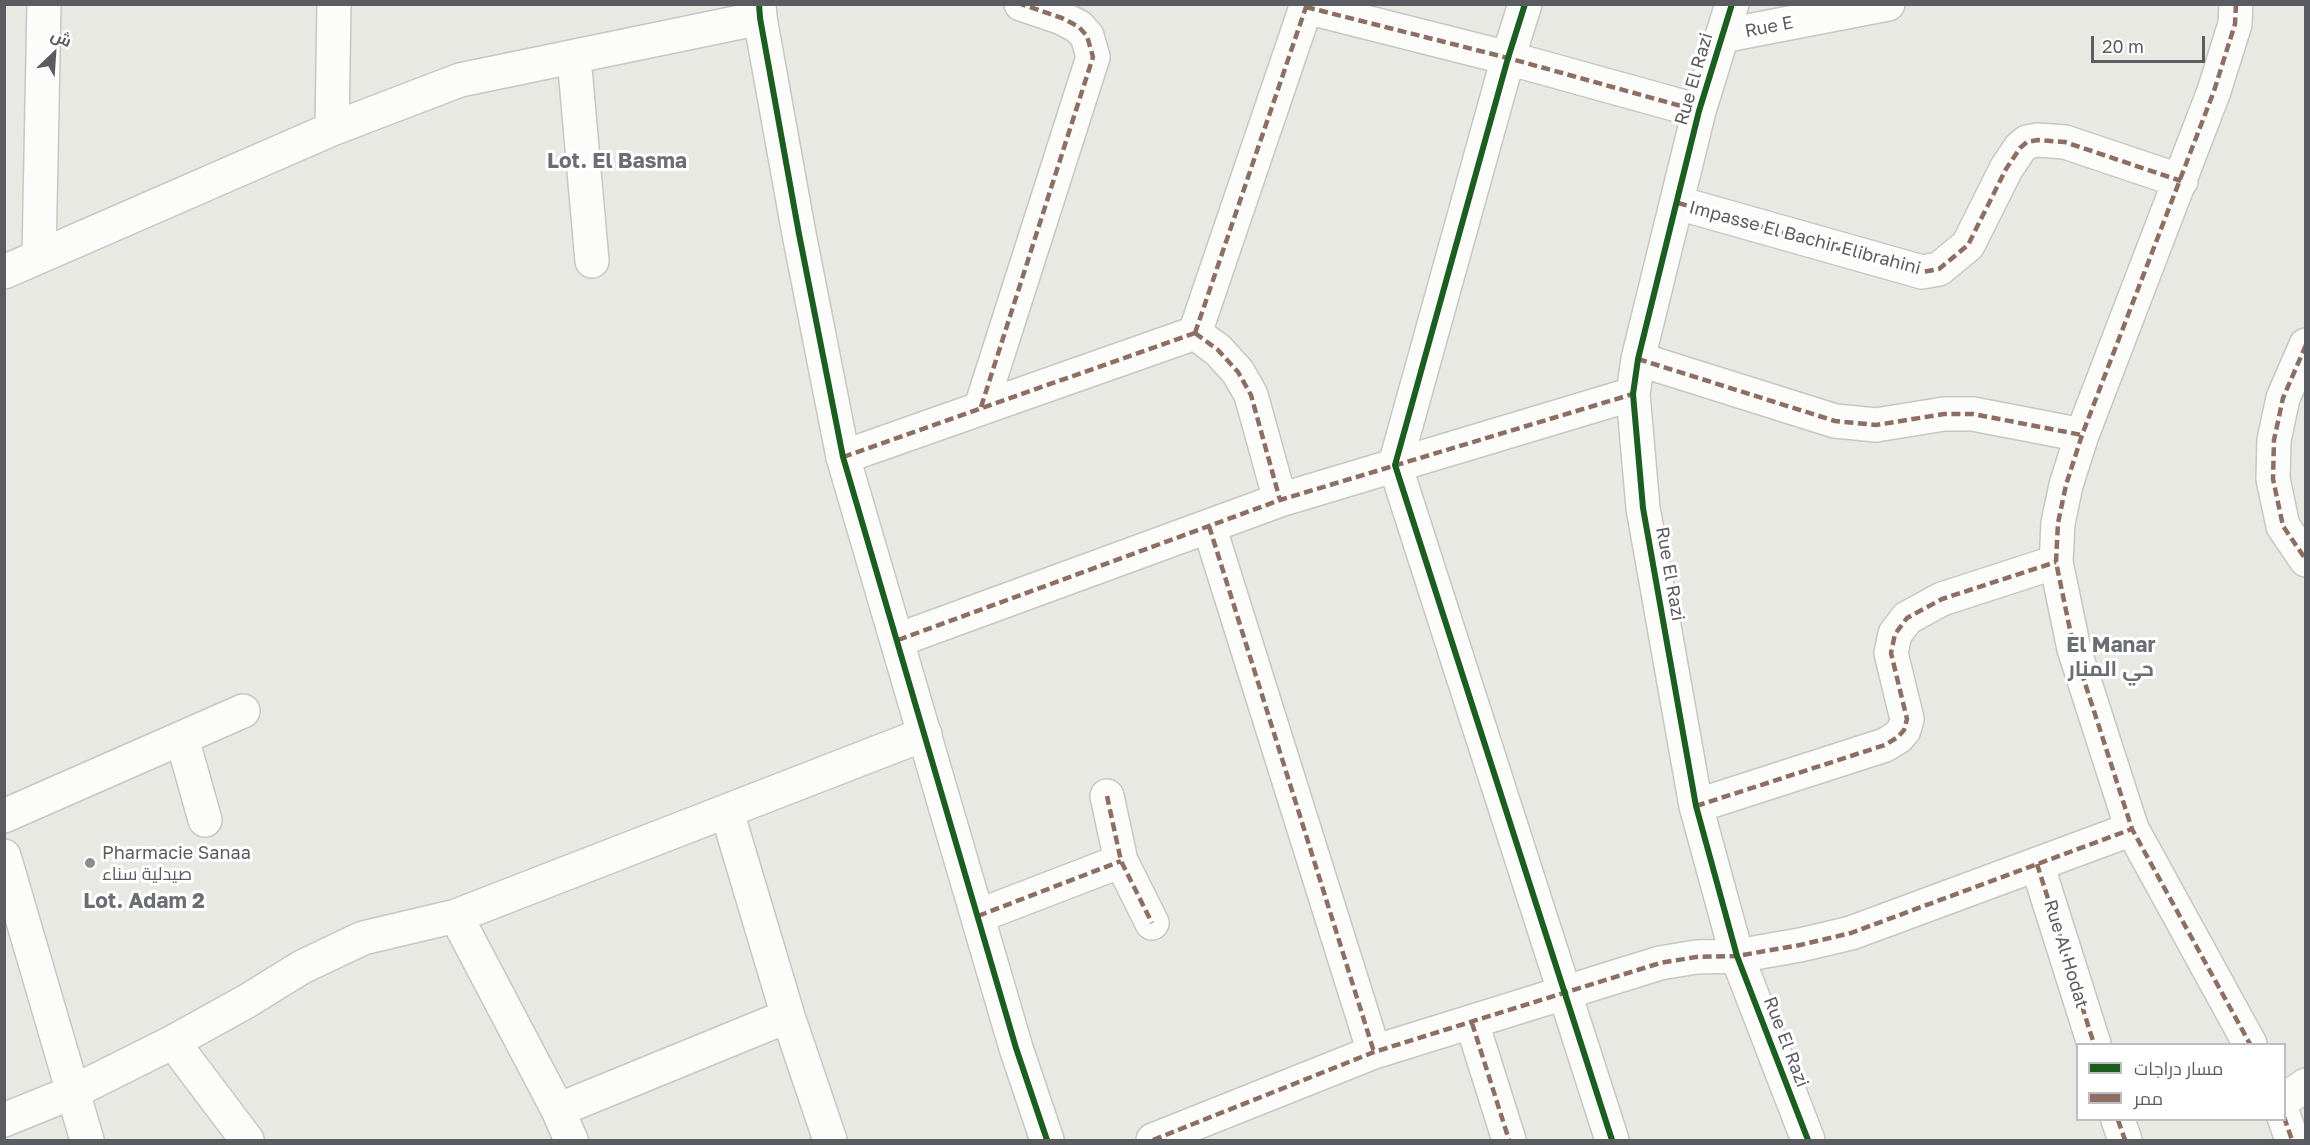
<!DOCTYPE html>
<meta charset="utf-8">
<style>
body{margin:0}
#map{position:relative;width:2310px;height:1145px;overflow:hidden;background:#e9e9e4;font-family:"Golos Text",Cairo,sans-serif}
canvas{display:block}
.frame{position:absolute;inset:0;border:6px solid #5a5c61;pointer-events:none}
.legend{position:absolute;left:2076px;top:1043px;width:210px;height:78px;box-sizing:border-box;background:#fff;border:2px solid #bdbec0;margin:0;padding:8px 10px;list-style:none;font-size:18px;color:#5a5c61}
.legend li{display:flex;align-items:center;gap:12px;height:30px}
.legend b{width:30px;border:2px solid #bdbec0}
.north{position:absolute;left:24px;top:24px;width:60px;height:60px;-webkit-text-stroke:4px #fff;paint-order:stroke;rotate:25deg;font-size:16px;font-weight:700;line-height:24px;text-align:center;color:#5a5c61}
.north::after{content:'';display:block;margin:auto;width:21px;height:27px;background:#5a5c61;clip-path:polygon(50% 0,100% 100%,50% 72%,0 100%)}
.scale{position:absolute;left:2091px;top:36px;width:114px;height:27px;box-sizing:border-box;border:3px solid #5a5c61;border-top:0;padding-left:8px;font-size:18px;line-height:21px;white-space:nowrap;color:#5a5c61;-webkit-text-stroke:4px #fff;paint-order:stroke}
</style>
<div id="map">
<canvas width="2310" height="1145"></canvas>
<div class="frame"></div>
<ul class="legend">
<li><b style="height:8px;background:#1b5e20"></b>مسار دراجات</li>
<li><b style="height:8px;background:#8d6e63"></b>ممر</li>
</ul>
<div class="north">ش</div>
<div class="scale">20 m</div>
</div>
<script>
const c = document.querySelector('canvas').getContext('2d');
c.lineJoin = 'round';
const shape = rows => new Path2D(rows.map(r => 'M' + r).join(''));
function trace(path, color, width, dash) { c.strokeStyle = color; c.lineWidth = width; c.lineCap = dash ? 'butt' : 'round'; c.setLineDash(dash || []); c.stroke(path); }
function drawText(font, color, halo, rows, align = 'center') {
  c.font = font + ' "Golos Text",Cairo,sans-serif'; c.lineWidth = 6; c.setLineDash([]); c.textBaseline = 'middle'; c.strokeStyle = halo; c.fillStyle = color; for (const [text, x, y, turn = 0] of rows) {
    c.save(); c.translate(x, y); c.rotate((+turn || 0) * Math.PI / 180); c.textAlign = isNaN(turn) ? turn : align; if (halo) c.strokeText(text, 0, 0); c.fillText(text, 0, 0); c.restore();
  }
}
const minor = shape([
 [1525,4,1508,58,1395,465,1612,1140],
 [1732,4,1699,111,1638,359,1633,394,1643,508,1696,806,1737,956,1808,1140],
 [2236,4,2235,24,2214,91,2082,435,2066,485,2058,523,2056,562,2074,649,2132,829,2250,1044],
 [1306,7,1508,58,1699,111],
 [1722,36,1888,4],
 [574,57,592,261],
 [332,129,334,4],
 [1678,203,1922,272,1939,269,1968,245,2006,169,2020,148,2027,142,2038,140,2065,142,2181,181],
 [39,257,44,4],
 [4,272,332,129,460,80,760,18],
 [1195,333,1307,4],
 [1195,333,1218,350,1238,372,1251,395,1280,500],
 [2306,345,2283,398,2274,440,2273,479,2283,526,2306,560],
 [1638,359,1835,421,1876,425,1944,414,1973,414,2082,435],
 [981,407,1093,57,1087,36,1079,27,1062,18,1021,4],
 [843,457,1195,333],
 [1209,526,1374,1052],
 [898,640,1280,500,1633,394],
 [182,738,205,820],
 [1107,796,1121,861,1152,923],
 [1696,806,1885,745,1898,737,1904,730,1907,719,1891,653,1895,634,1907,618,1942,599,2056,562],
 [727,812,788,1016,830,1140],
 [4,816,243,711],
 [4,856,87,1140],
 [2037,864,2094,1044],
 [456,916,558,1110,571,1140],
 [978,916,1121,861],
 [1472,1023,1509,1140],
 [173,1042,247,1140],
 [2284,1100,2306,1085],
 [558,1110,788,1016],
 [2284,1117,2292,1140],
 [4,1120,73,1092,173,1042,247,1001,302,967,363,938,456,916,925,734],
 [2118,1120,2125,1140],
 [1153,1140,1374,1052,1660,963,1696,957,1737,956,1800,945,1851,933,2132,829]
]);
const tertiary = shape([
 [759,4,760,18,799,234,843,457,1016,1048,1047,1140]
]);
trace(minor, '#c6c6c4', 36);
trace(tertiary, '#c6c6c4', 36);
trace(minor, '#fcfcfb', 33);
trace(tertiary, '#fcfcfb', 33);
trace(shape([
 [2236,4,2235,24,2214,91,2082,435,2066,485,2058,523,2056,562,2074,649,2132,829,2250,1044],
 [1306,7,1508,58,1699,111],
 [1678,203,1922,272,1939,269,1968,245,2006,169,2020,148,2027,142,2038,140,2065,142,2181,181],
 [1195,333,1307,4],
 [1195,333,1218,350,1238,372,1251,395,1280,500],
 [2306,345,2283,398,2274,440,2273,479,2283,526,2306,560],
 [1638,359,1835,421,1876,425,1944,414,1973,414,2082,435],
 [981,407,1093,57,1087,36,1079,27,1062,18,1021,4],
 [843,457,1195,333],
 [1209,526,1374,1052],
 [898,640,1280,500,1633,394],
 [1107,796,1121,861,1152,923],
 [1696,806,1885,745,1898,737,1904,730,1907,719,1891,653,1895,634,1907,618,1942,599,2056,562],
 [2037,864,2094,1044],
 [978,916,1121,861],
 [1472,1023,1509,1140],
 [2284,1117,2292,1140],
 [2118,1120,2125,1140],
 [1153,1140,1374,1052,1660,963,1696,957,1737,956,1800,945,1851,933,2132,829]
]), '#8d6e63', 4.5, [9, 4.5]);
trace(shape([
 [759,4,760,18,799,234,843,457,1016,1048,1047,1140],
 [1525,4,1508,58,1395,465,1612,1140],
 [1732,4,1699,111,1638,359,1633,394,1643,508,1696,806,1737,956,1808,1140]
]), '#1b5e20', 6);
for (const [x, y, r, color] of [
 [90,863,6,"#8c8d8f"]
]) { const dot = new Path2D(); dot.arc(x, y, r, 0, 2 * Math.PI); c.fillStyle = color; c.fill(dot); trace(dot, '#fff', 2); }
drawText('18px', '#5a5c61', '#fff', [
 ["Rue E",1769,27,-11],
 ["Rue El Razi",1694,79,-74],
 ["Impasse El Bachir Elibrahini",1805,238,15],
 ["Rue El Razi",1670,574,80],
 ["Rue Al Hodat",2066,954,73],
 ["Rue El Razi",1786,1042,69]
]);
drawText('18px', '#5a5c61', '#fff', [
 ["Pharmacie Sanaa",102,853],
 ["صيدلية سناء",102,874]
], 'left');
drawText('bold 21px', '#6b6e73', '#fff', [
 ["Lot. El Basma",617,161],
 ["El Manar",2111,645],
 ["حي المنار",2111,669],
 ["Lot. Adam 2",144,901]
]);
</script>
